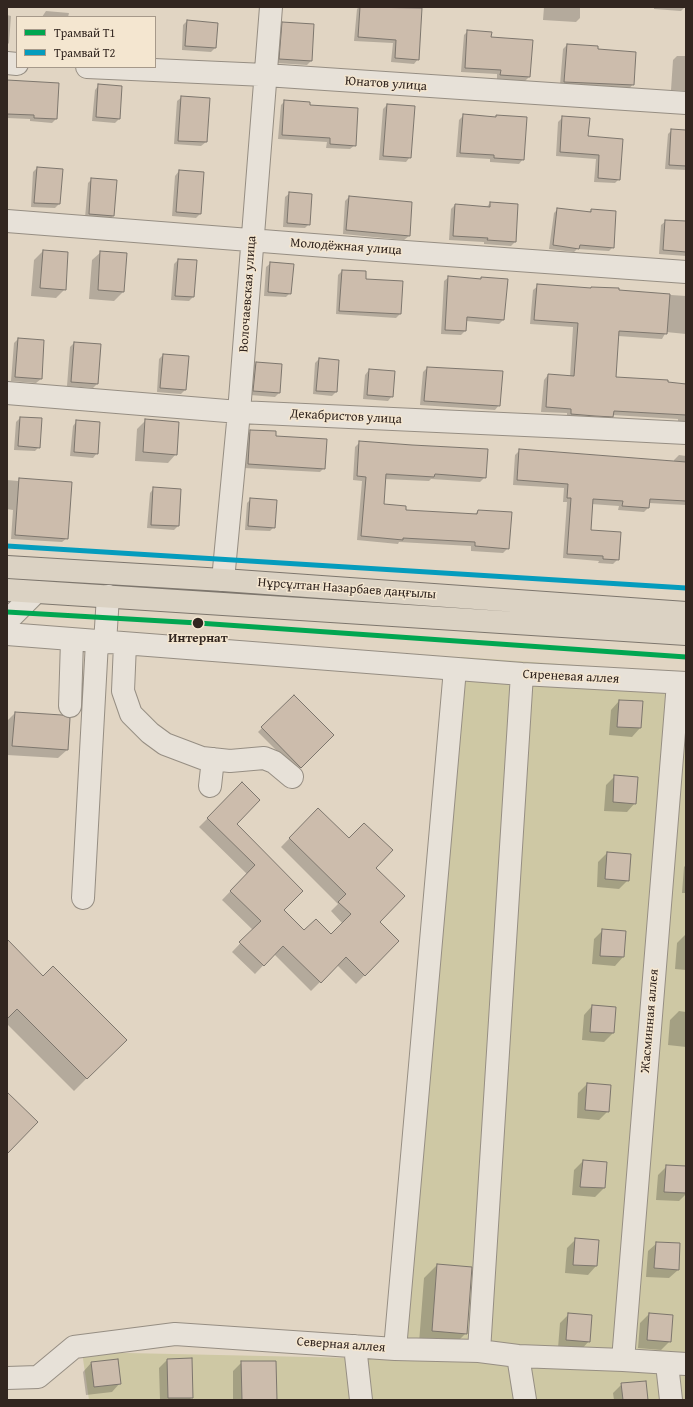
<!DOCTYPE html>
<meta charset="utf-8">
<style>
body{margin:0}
#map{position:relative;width:693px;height:1407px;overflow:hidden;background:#e1d5c3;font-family:"Gentium Book Plus",serif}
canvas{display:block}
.frame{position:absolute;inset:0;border:8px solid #322620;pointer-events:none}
.legend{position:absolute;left:16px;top:16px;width:140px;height:52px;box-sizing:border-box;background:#f4e6d0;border:1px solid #a6998a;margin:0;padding:5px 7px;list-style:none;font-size:12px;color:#322620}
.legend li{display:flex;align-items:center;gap:8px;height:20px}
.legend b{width:20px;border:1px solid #a6998a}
</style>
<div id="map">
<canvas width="693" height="1407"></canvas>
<div class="frame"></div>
<ul class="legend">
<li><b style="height:5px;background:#00a651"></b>Трамвай T1</li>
<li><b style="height:5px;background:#059cbd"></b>Трамвай T2</li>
</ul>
</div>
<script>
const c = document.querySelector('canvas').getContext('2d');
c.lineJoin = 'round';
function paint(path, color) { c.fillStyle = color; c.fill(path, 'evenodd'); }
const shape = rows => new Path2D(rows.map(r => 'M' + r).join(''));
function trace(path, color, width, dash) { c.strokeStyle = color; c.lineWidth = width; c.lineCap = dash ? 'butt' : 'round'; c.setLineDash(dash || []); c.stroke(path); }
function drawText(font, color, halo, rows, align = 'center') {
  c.font = font + ' "Gentium Book Plus",serif'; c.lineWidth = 3; c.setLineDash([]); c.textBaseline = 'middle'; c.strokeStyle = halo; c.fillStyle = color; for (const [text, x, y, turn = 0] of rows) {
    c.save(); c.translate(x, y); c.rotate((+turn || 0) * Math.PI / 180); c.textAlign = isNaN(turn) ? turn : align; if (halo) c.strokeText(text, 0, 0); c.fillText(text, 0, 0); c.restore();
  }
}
paint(shape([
 [461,657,686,673,686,1400,89,1400,82,1352,400,1359]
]), '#cec8a4');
paint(shape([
 [359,7,421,9,418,59,414,64,391,62,393,43,354,41,357,9],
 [544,7,580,7,580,18,576,22,543,20],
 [654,7,685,7,681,11,654,9],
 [46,11,69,13,68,17,42,17],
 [7,15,11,16,9,43,7,45],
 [187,21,215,48,211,52,182,50,183,25],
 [283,23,313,25,311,61,307,65,276,63,279,27],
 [468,31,490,38,529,77,525,81,497,79,497,74,461,72,464,35],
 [567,45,597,50,633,84,629,89,560,85,563,49],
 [677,56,686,56,686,91,671,90,673,60],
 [7,80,58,84,56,119,52,123,30,121,30,119,7,118],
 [99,85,119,119,115,123,92,121,95,90],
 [182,97,209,99,206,142,201,146,174,144,177,101],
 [285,101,309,106,355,145,350,149,326,148,327,142,278,139,281,105],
 [387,105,410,157,406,162,379,160,383,109],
 [463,116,495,118,497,116,523,159,519,164,490,162,490,159,456,157,459,120],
 [563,117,587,137,619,179,615,183,594,182,596,159,556,156,558,122],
 [672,130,686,131,686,170,665,169,668,134],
 [37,168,62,170,59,204,55,208,31,207,33,172],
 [179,171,200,214,196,218,172,216,175,176],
 [92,179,114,215,109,220,85,218,88,183],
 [290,193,309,224,305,228,283,227,285,197],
 [349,197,409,236,404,240,343,234,345,201],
 [490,203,517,205,515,242,511,246,484,244,484,242,449,240,451,209,455,205,486,208],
 [558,209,588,213,591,210,613,247,609,251,577,249,574,252,549,249,554,213],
 [666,221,686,222,686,256,659,254,661,225],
 [43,251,67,253,65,289,56,298,31,296,34,260],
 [101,252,123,292,114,301,89,299,92,260],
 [178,260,193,297,189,301,171,300,174,264],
 [271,263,290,293,286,297,264,296,266,267],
 [342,271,365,280,400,314,396,318,336,314,338,275],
 [449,277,480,280,482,278,504,319,499,324,466,321,465,331,461,335,441,334,444,281],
 [538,286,686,296,686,334,666,332,662,339,618,336,615,378,686,385,686,422,678,422,678,419,613,415,608,421,567,419,567,413,541,412,544,380,548,375,570,377,573,327,530,324,533,290],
 [18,339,43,341,41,379,36,383,11,381,14,343],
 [74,343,97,384,93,388,67,386,70,347],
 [163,355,185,390,181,394,157,392,159,359],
 [319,359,336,392,332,396,313,394,315,363],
 [256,363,281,365,279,393,275,397,250,395,252,367],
 [427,368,502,372,499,405,495,410,420,405,423,372],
 [369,370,392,396,388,401,363,399,365,375],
 [20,418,39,447,35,451,14,450,16,422],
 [146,420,176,454,168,463,135,461,137,429],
 [77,421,97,453,93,458,70,456,73,426],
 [251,431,275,437,324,468,320,472,244,468,247,435],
 [360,442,485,477,480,482,431,479,429,481,384,479,382,505,405,511,474,515,478,511,508,548,503,553,471,551,471,546,399,542,398,544,357,540,362,481,353,480,355,447],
 [520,450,674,462,674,460,679,455,686,456,686,505,649,503,648,508,644,512,618,510,619,506,591,504,590,531,618,559,613,564,598,563,599,561,563,558,567,502,563,502,564,488,513,485,515,455],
 [19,479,67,538,62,542,11,539,13,510,7,509,7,480,18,481],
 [154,488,180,490,178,526,174,530,147,528,150,493],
 [251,499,274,527,270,531,245,530,247,503],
 [294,696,333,735,297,771,258,732],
 [619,701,640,728,632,737,609,735,611,710],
 [15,713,67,750,58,758,7,755,7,721],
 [615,776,635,803,627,812,604,811,606,785],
 [242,784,235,824,283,910,304,931,331,936,343,924,331,911,338,904,281,847,318,809,378,922,398,941,356,984,337,965,311,991,274,954,255,974,232,952,253,930,222,900,247,874,199,827],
 [686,804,686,818,685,818],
 [607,853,628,880,619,889,597,887,598,862],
 [686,865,686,893,682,893,684,867],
 [603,930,623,957,615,966,592,964,594,939],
 [685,935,686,970,675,969,677,943],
 [7,941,43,977,125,1040,74,1091,7,1024],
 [592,1006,613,1033,604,1042,582,1040,584,1015],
 [679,1011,686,1012,686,1047,668,1045,670,1020],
 [587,1084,608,1111,599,1120,577,1118,578,1093],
 [583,1161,606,1162,604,1188,595,1197,572,1195,574,1170],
 [667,1166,686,1167,686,1194,679,1201,656,1200,658,1175],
 [576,1239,596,1266,588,1275,565,1273,567,1248],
 [657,1243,678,1270,669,1278,646,1277,648,1251],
 [437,1265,466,1333,453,1346,419,1343,424,1278],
 [569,1314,589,1341,581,1350,558,1348,560,1323],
 [649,1314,672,1316,670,1341,661,1350,638,1348,640,1323],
 [167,1360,192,1397,189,1400,160,1400,159,1368],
 [242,1362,276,1400,233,1400,233,1371],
 [91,1363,120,1383,112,1392,86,1395,83,1372],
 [622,1384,647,1400,614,1400,613,1393]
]), '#0003');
const building = shape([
 [360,7,422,8,419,60,395,58,396,40,358,37,360,7],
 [187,20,218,23,216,48,185,46,187,20],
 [282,22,314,24,312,61,279,59,282,22],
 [467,30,492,32,491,37,533,40,530,77,500,75,501,70,465,68,467,30],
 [567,44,598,46,598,49,636,52,634,85,564,82,567,44],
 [7,80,59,83,57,119,34,118,34,115,7,114,7,80],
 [98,84,122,86,120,119,96,117,98,84],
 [181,96,210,98,207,142,178,141,181,96],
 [284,100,310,102,310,105,358,108,356,146,330,144,330,138,282,135,284,100],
 [387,104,415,106,411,158,383,156,387,104],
 [463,114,496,117,496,115,527,117,524,160,494,158,494,155,460,153,463,114],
 [562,116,590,118,588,136,623,139,620,180,598,178,599,155,560,152,562,116],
 [671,129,686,130,686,166,669,165,671,129],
 [37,167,63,169,60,204,34,203,37,167],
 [179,170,204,172,201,214,176,212,179,170],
 [91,178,117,180,114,216,89,214,91,178],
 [289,192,312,194,310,225,287,223,289,192],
 [349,196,412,202,410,236,346,230,349,196],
 [490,202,518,204,516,242,487,240,488,238,453,236,455,204,490,207,490,202],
 [557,208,591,212,591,209,616,211,614,248,580,245,579,249,553,245,557,208],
 [665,220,686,221,686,252,663,250,665,220],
 [43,250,68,252,66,290,40,288,43,250],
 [100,251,127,253,124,292,98,290,100,251],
 [178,259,197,260,194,297,175,296,178,259],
 [270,262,294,264,291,294,268,292,270,262],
 [342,270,366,271,366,279,403,281,401,314,339,311,342,270],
 [448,276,481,279,481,277,508,279,504,320,467,317,466,331,445,330,448,276],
 [537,284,591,288,591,287,619,288,619,290,670,294,667,334,619,331,616,377,668,380,668,382,686,384,686,415,614,411,613,417,595,416,571,414,571,409,546,407,548,374,574,376,578,323,534,320,537,284],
 [18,338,44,340,42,379,15,377,18,338],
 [74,342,101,344,98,384,71,382,74,342],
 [163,354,189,356,186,390,160,388,163,354],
 [319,358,339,360,337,392,316,391,319,358],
 [256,362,282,364,280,393,253,391,256,362],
 [427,367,503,371,500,406,424,401,427,367],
 [369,369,395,371,393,397,367,395,369,369],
 [20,417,42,418,40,448,18,446,20,417],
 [145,419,179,422,177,455,143,452,145,419],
 [76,420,100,422,98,454,74,452,76,420],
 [250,430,276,431,276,436,327,439,325,469,248,464,250,430],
 [359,441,412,445,488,449,486,478,435,474,434,477,386,474,384,504,406,506,406,510,477,514,478,510,512,512,509,549,475,546,475,542,403,538,403,540,361,536,366,477,357,476,359,441],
 [519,449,686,462,686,501,650,499,649,508,622,506,623,501,593,499,591,530,621,532,619,560,603,559,603,556,567,554,571,498,567,498,568,484,517,480,519,449],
 [19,478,72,482,68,539,15,535,19,478],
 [153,487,181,489,179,526,151,525,153,487],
 [250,498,277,500,275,528,248,526,250,498],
 [294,695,334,735,301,768,261,727,294,695],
 [619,700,643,701,641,728,617,727,619,700],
 [15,712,62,715,70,718,68,750,12,746,15,712],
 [614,775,638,777,636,804,613,802,614,775],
 [242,782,260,800,237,824,303,891,284,910,304,930,316,919,331,934,351,914,338,902,346,894,289,838,318,808,349,838,364,823,393,850,376,868,405,896,380,922,399,941,365,976,346,957,321,983,283,946,264,966,239,942,261,921,230,891,255,865,207,818,242,782],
 [607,852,631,854,629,881,605,879,607,852],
 [602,929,626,931,624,957,600,956,602,929],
 [7,939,43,976,53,966,127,1040,87,1079,17,1009,7,1019,7,939],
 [592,1005,616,1007,614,1033,590,1032,592,1005],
 [587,1083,611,1085,609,1112,585,1110,587,1083],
 [7,1092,38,1122,7,1154,7,1092],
 [583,1160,607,1162,605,1188,580,1187,583,1160],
 [666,1165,686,1166,686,1193,664,1192,666,1165],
 [575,1238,599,1240,597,1266,573,1265,575,1238],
 [656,1242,680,1243,679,1270,654,1268,656,1242],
 [437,1264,472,1267,467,1334,432,1331,437,1264],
 [568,1313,592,1315,590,1342,566,1340,568,1313],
 [649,1313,673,1315,671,1342,647,1340,649,1313],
 [192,1358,193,1398,168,1398,167,1359,192,1358],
 [118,1359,121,1384,94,1387,91,1362,118,1359],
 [241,1361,276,1361,277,1400,242,1400,241,1361],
 [646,1381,648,1400,623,1400,621,1383,646,1381]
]);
paint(building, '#ccbcac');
trace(building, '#7d766d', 1);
const minor = shape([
 [7,63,17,64],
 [87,67,265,75,686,103],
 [7,221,377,250,686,272],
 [7,393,239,412,569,427,686,433],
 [223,580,239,412,271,7],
 [7,621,36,592],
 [7,634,522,674,686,683],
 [105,643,108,596],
 [125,644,123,691,131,714,150,733,165,744,202,758,230,761,264,758,274,762,292,777],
 [70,706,72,640],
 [210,786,213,759],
 [83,898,97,642],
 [355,1346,361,1400],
 [395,1349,455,669],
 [479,1351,522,674],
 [518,1356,525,1400],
 [623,1360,678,683],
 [667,1364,671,1400],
 [7,1378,38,1377,74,1347,175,1334,395,1349,479,1351,518,1356,623,1360,686,1364]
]);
const major = shape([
 [7,567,223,580,686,613],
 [7,590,686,634]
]);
trace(minor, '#968e83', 24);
trace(major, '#7d766d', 24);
trace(minor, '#e7e1d8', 22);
trace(major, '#dbd2c3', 22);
trace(shape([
 [7,612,198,623,686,657]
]), '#00a651', 5);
trace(shape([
 [7,546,686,588]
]), '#059cbd', 5);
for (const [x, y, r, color] of [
 [198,623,6,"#322620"]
]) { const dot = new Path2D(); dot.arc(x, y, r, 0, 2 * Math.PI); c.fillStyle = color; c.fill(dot); trace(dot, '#f4e6d0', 1.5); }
drawText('13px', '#322620', '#f4e6d0', [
 ["Юнатов улица",386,84,4],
 ["Молодёжная улица",346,247,4],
 ["Волочаевская улица",248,294,-86],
 ["Декабристов улица",346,417,3],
 ["Нұрсұлтан Назарбаев даңғылы",347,589,4],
 ["Сиреневая аллея",571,677,3],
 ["Жасминная аллея",650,1021,-85],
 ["Северная аллея",341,1345,4]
]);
drawText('bold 13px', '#322620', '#f4e6d0', [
 ["Интернат",198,639]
]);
</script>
